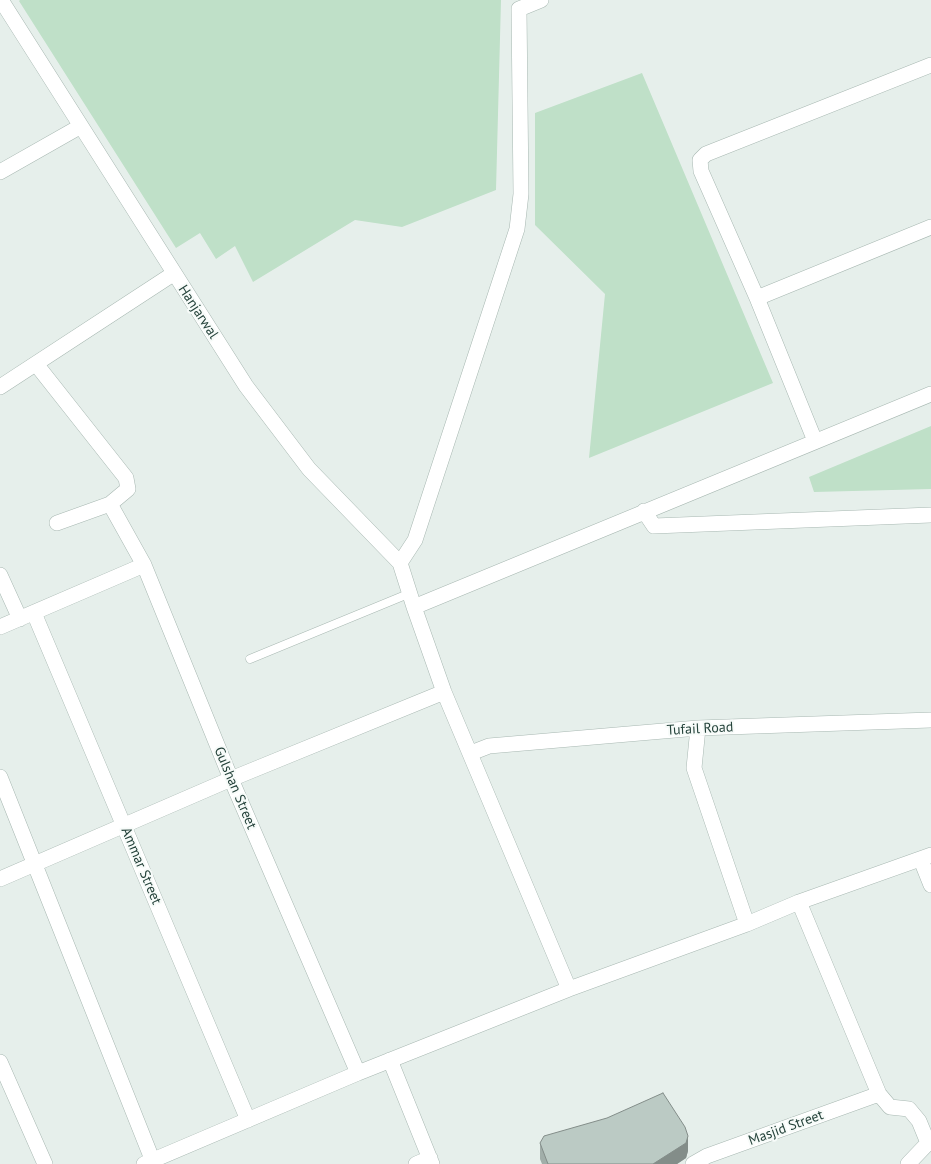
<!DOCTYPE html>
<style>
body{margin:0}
canvas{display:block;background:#e6efeb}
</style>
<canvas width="931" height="1164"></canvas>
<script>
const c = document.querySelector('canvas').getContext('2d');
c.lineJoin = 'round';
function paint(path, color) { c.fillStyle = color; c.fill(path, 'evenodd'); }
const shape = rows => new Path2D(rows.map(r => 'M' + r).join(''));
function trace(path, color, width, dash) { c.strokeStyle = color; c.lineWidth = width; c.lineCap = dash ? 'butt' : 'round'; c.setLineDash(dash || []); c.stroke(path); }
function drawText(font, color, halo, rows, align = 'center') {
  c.font = font + ' "PT Sans",sans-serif'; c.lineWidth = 4; c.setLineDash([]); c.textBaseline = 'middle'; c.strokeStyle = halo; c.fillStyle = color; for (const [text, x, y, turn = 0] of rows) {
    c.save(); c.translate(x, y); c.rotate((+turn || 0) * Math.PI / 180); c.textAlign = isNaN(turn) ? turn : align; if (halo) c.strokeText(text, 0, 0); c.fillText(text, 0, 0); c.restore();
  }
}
paint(shape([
 [20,0,501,0,496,190,402,227,355,220,253,282,235,246,216,259,200,233,176,248,19,1],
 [642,73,773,383,589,458,605,294,535,225,535,113],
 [931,426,931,489,814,492,809,477]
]), '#bfe0c8');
const lane = shape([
 [250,659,408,594]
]);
const street = shape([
 [1,0,246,386,309,469,400,563,414,607],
 [0,172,81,126],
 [757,298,701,171,700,160,706,154,931,65],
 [36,364,126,478,128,489,110,504,57,523],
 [0,387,173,274],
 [815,441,757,298,931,227],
 [110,504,144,565,231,779,358,1073],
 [644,511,654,526,931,515],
 [400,563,415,540,517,229,521,194,519,9,541,0],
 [0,575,20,619],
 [34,613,248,1120],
 [0,627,144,565],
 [471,753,489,746,698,728,931,720],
 [0,777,154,1164],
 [921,860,931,885],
 [0,879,231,779,444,692],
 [799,902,879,1094,890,1107,909,1109,919,1121,928,1143,908,1164],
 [747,924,799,902,931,855],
 [569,989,444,692,414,607,931,394],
 [390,1060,432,1164],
 [0,1062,45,1164],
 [144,1164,358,1073,569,989,747,924,694,768,698,728],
 [416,1164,430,1158],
 [693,1164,707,1156,879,1094]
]);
trace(lane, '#a8b8b2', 9);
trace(street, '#a8b8b2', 16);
trace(lane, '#fff', 8);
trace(street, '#fff', 15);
paint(shape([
 [540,1143,688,1151,686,1158,677,1164,542,1164,540,1159]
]), '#a1aea9');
paint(shape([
 [688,1136,688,1151,686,1158,677,1164,653,1164]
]), '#838d89');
const building = shape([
 [663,1093,685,1127,688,1136,686,1143,653,1164,548,1164,540,1143,544,1136,607,1118,663,1093]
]);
paint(building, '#bbcac4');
trace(building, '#838d89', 1);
drawText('14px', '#24423a', '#f7fbf9', [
 ["Hanjarwal",198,312,57],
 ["Tufail Road",700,729,-3],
 ["Gulshan Street",235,788,67],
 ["Ammar Street",141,866,67],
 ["Masjid Street",786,1128,-20]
]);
</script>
